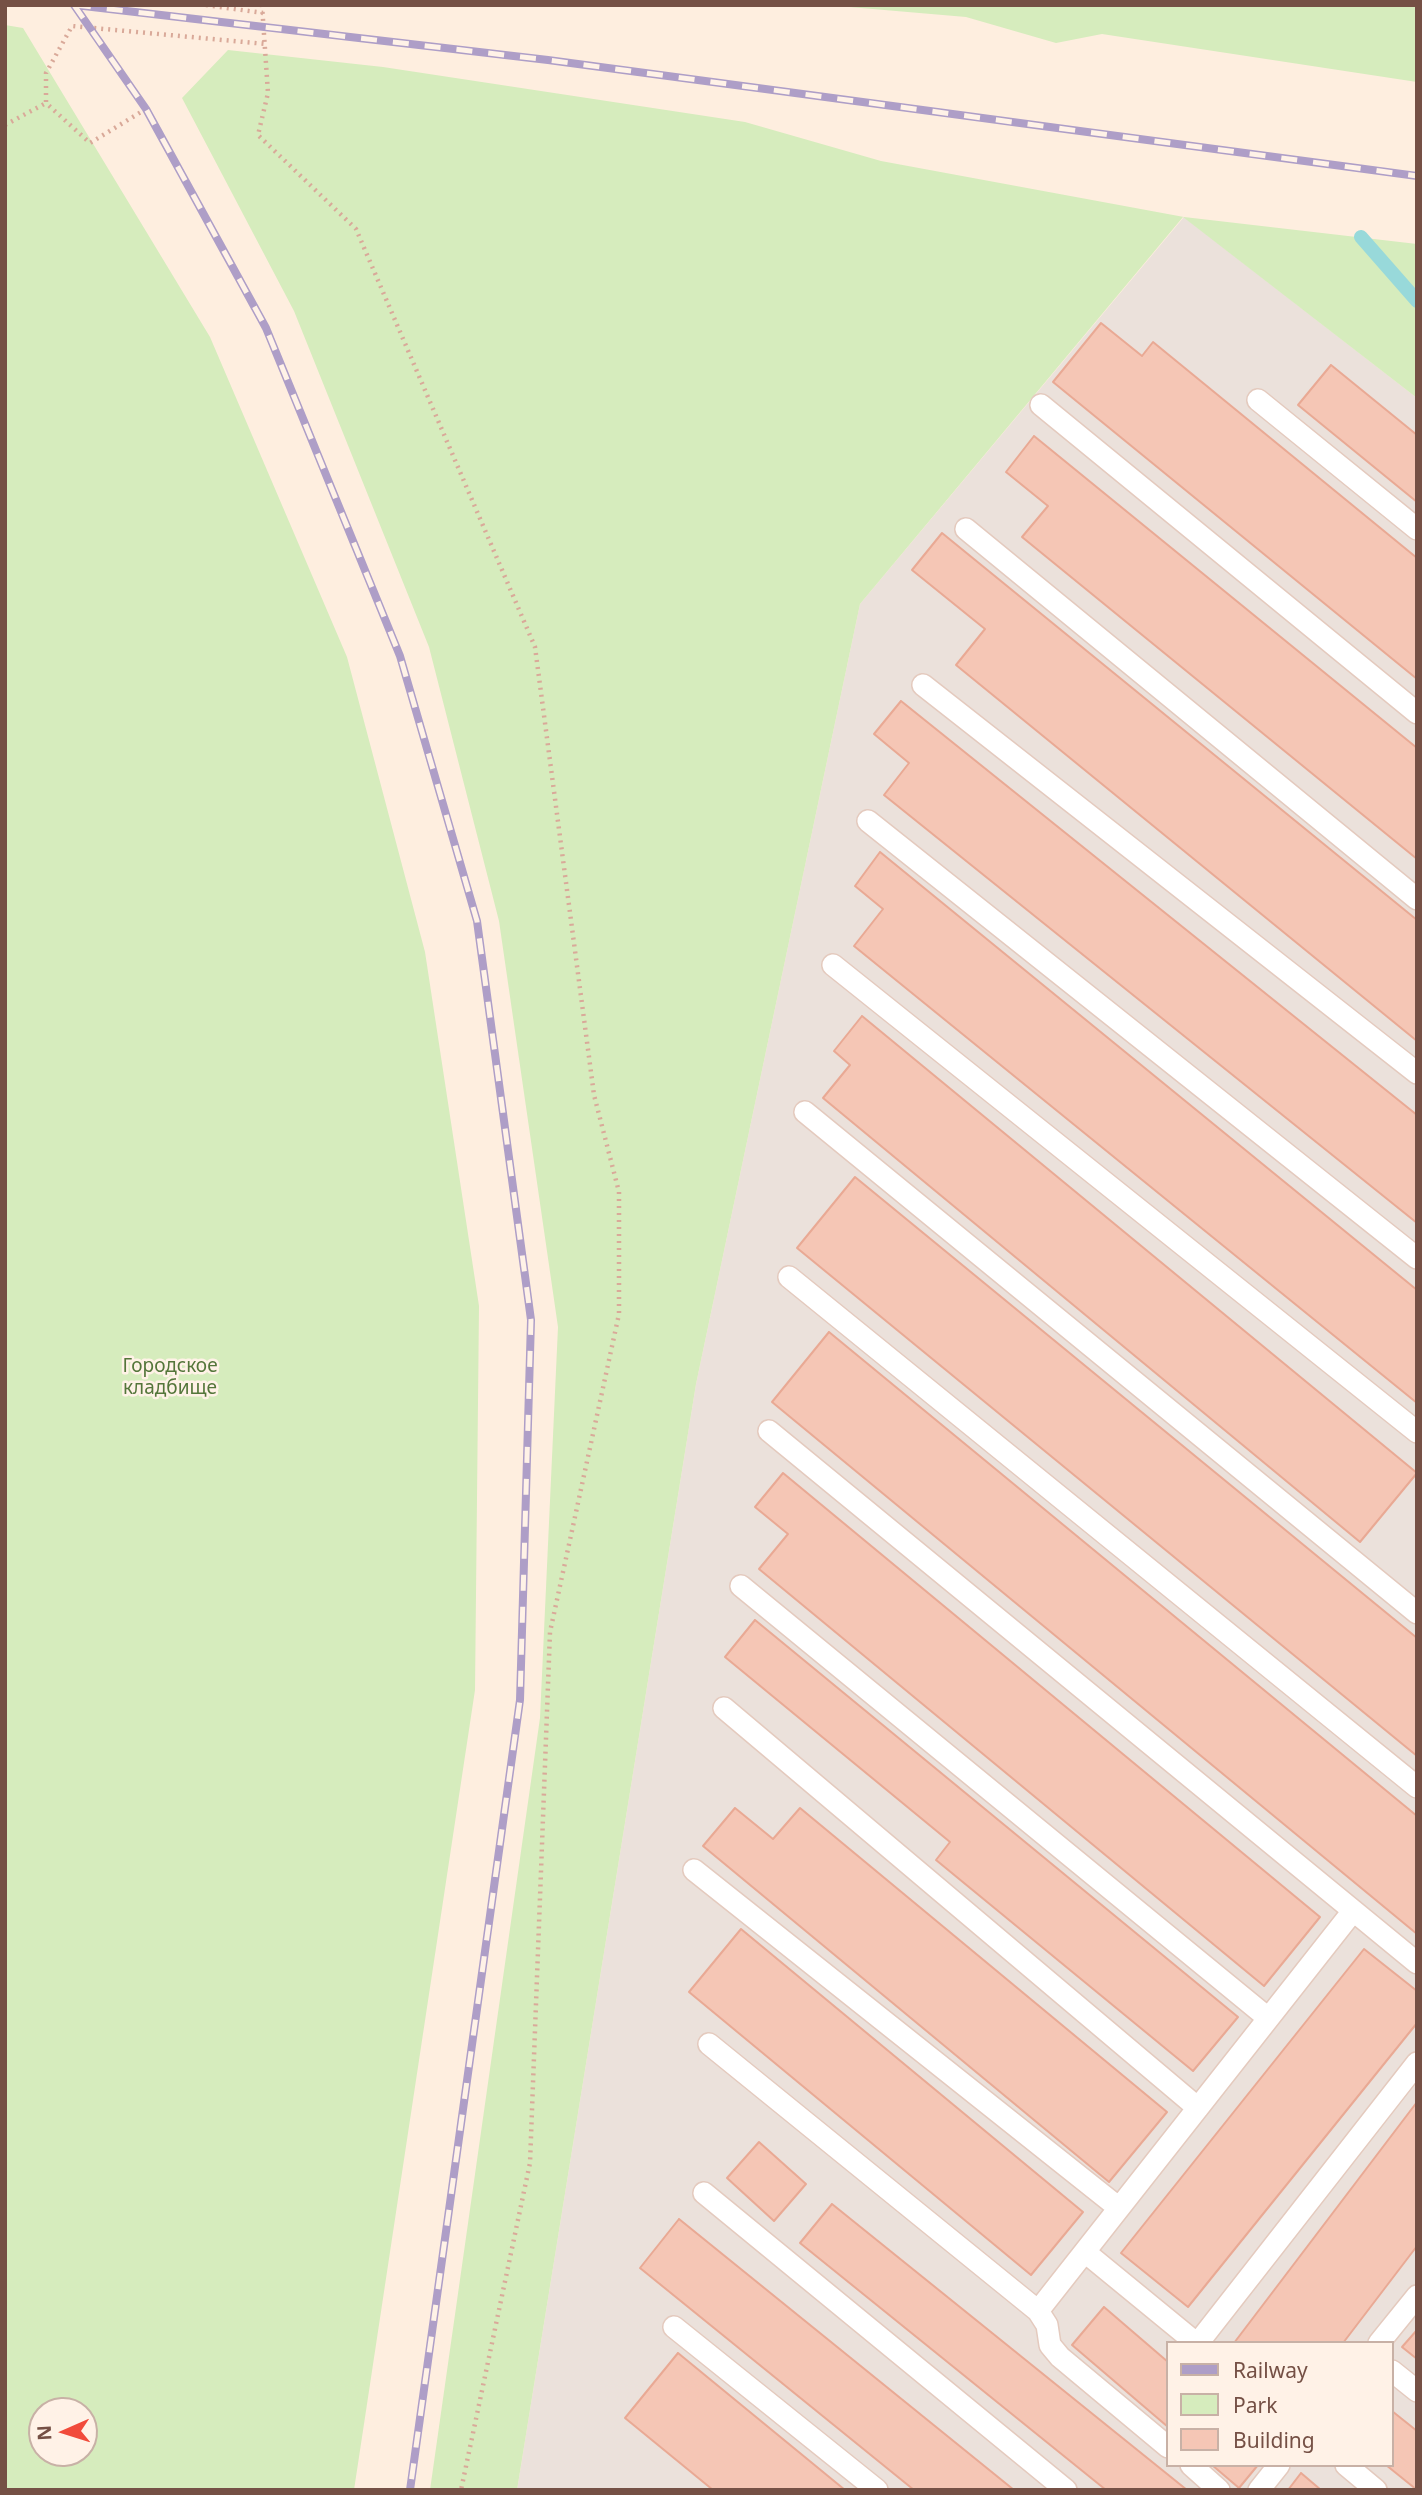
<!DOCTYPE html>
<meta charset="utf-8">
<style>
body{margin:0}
#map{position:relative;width:1422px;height:2495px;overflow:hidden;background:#feeedf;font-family:"Noto Sans",sans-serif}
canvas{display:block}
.frame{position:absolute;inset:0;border:7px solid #755045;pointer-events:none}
.legend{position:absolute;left:1166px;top:2341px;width:228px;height:126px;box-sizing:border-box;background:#fff2e7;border:2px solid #c8b1a6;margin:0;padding:9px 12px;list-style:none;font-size:21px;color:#755045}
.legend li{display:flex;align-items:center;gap:14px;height:35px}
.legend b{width:35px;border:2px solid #c8b1a6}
.north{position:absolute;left:28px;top:2397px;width:70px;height:70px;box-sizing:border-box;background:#fff2e7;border:2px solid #c8b1a6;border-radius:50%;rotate:267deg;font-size:19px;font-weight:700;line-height:28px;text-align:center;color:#755045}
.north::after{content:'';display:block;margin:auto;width:24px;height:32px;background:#f14b3b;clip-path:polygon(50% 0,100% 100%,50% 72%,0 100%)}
</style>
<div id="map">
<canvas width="1422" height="2495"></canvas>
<div class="frame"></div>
<ul class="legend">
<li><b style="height:9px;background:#ae9ec7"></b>Railway</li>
<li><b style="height:19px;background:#d6ecbd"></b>Park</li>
<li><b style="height:19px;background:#f5c6b5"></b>Building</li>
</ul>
<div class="north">N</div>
</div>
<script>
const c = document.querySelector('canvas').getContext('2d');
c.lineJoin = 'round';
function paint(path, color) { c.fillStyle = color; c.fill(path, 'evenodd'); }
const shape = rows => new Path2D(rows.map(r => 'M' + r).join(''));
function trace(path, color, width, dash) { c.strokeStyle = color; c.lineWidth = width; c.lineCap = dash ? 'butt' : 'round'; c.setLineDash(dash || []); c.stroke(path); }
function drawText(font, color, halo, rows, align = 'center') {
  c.font = font + ' "Noto Sans",sans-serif'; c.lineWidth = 5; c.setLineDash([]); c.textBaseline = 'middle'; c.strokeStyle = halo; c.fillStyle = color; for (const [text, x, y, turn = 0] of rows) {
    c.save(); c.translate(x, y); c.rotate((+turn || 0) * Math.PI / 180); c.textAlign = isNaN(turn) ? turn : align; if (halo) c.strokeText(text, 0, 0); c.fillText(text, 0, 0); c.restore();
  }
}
paint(shape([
 [1184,217,1417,398,1417,2490,517,2490,696,1384,860,604],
 [1168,2343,1392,2343,1392,2465,1168,2465]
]), '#ebe1db');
paint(shape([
 [826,5,1417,5,1417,82,1102,34,1056,43,966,17],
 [5,25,23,28,210,337,347,657,425,952,479,1306,475,1690,354,2490,5,2490],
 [42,2411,84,2411,84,2453,42,2453],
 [228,50,383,67,745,122,881,161,1184,217,1417,244,1417,398,1183,217,860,604,696,1384,517,2490,430,2490,540,1718,558,1327,499,921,429,647,294,311,182,98]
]), '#d6ecbd');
trace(shape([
 [1361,237,1417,301]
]), '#98d9da', 14);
const building = shape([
 [1101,323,1142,356,1153,342,1417,558,1417,679,1053,382,1101,323],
 [1331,365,1417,435,1417,502,1298,405,1331,365],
 [1034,436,1417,748,1417,859,1022,537,1048,506,1006,472,1034,436],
 [942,533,1417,920,1417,1041,956,665,985,629,912,570,942,533],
 [901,701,1417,1115,1417,1223,884,795,909,763,874,734,901,701],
 [880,852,1417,1290,1417,1403,854,946,883,909,855,886,880,852],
 [862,1016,1417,1473,1360,1542,823,1098,850,1065,834,1051,862,1016],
 [855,1177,1417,1638,1417,1756,797,1248,855,1177],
 [829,1332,1417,1816,1417,1934,772,1402,829,1332],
 [783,1473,1320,1917,1264,1986,759,1569,788,1534,755,1507,783,1473],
 [755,1620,1238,2017,1193,2071,936,1860,950,1842,725,1657,755,1620],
 [735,1808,773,1839,800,1808,1167,2112,1109,2182,703,1846,735,1808],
 [741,1929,1083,2212,1031,2275,689,1992,741,1929],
 [1364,1949,1417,1991,1417,2023,1188,2307,1121,2253,1364,1949],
 [1417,2102,1417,2246,1343,2343,1234,2343,1417,2102],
 [759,2142,806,2184,774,2221,727,2178,759,2142],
 [832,2204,1187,2490,1106,2490,800,2243,832,2204],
 [679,2219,1014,2490,914,2490,640,2268,679,2219],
 [1104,2307,1168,2362,1168,2427,1072,2345,1104,2307],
 [1417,2330,1417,2359,1402,2347,1417,2330],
 [678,2353,845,2490,713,2490,625,2418,678,2353],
 [1392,2411,1417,2431,1417,2490,1386,2465,1392,2465,1392,2411],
 [1212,2465,1258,2465,1239,2488,1212,2465],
 [1301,2473,1321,2490,1288,2490,1301,2473]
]);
paint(building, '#f5c6b5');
trace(building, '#e9a994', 2);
const service = shape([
 [1258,400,1417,529],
 [1041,405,1417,713],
 [966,529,1417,899],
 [923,685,1417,1073],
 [868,821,1417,1258],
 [833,965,1417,1432],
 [805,1112,1417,1613],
 [789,1277,1417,1787],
 [769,1431,1417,1963],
 [741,1586,1268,2018],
 [724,1708,1198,2108],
 [694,1870,1119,2208],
 [709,2044,1038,2311,1047,2325,1050,2345,1060,2357,1168,2447],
 [704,2193,1066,2490],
 [1085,2252,1196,2343],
 [1038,2311,1353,1911],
 [674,2327,877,2490],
 [1198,2343,1417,2063],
 [1379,2343,1417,2296],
 [1392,2371,1417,2391],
 [1191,2465,1219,2490],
 [1346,2465,1376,2490],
 [1259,2490,1279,2465]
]);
trace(service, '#e4cabe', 24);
trace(shape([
 [206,5,263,13],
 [262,5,268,93,258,135,356,229,535,647,594,1095,619,1192,619,1314,550,1632,530,2163,461,2490],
 [146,109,90,143,46,103,46,73,72,26,266,44],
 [5,125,46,103]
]), '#d9a999', 4.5, [2, 5]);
trace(service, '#fff', 21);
const rail = shape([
 [74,5,146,109,266,328,400,656,477,921,531,1320,520,1700,410,2490],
 [75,5,548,60,1417,176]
]);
trace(rail, '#ae9ec7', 8);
trace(rail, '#fff2e7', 5, [16]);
drawText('19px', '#54763a', '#fff2e7', [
 ["Городское",170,1367],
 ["кладбище",170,1389]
]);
</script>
